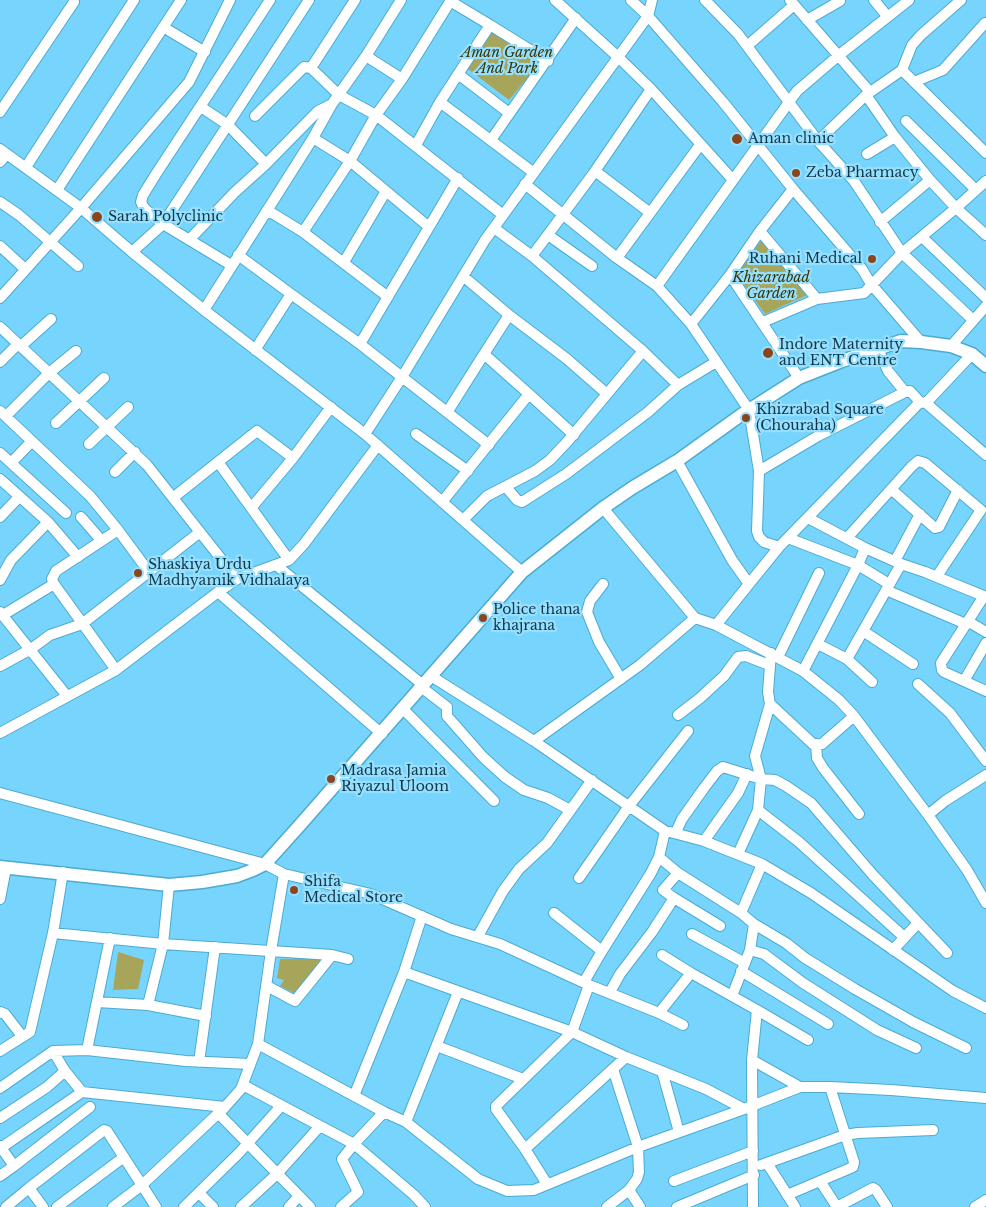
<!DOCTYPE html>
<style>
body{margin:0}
canvas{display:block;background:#77d4fc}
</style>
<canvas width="986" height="1207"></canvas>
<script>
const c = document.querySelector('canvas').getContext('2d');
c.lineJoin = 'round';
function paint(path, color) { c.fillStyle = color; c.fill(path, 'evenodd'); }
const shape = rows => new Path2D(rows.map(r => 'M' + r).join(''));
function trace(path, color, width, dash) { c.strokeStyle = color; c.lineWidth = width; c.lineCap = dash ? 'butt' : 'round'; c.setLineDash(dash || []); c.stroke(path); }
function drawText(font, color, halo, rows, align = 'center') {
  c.font = font + ' "Libre Baskerville",serif'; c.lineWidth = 4.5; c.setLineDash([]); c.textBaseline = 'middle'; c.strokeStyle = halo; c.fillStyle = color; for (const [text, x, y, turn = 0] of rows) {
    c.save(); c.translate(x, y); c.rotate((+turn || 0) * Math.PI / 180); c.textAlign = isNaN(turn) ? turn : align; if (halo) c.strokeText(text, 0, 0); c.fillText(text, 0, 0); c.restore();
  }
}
paint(shape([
 [497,25,548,53,509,100,468,69],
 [761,241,807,295,765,314,736,274],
 [118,952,144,960,138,989,113,990],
 [323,958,294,993,280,986,284,980,277,978,280,959]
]), '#a7a55a');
const minor = shape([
 [355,0,311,68,339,95,376,115,503,215],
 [555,0,617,56,651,89,733,180],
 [631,0,648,16,723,102,793,189,862,269,871,284,921,342],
 [705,0,738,34,818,141,854,181,902,253,973,320],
 [790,0,870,92],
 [874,0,887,16],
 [450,1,490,25],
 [807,20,840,1],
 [163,27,205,52],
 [747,46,794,5],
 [366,56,402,79,451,0],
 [902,70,986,153],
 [458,74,509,113],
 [914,82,943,70,985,23],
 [866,95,895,137,930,180,956,208,986,235],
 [440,102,534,173],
 [201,107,228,125,266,164],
 [0,112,74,2],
 [255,116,304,67,311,68],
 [906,121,976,190],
 [313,138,350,161,429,227],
 [491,140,576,18],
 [818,141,866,95,902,70,912,45,921,35,961,0],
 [416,145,440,102,490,25,548,61],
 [0,149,81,208,132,252,204,310,365,434,522,572],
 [867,154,895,137],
 [0,162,7,154],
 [26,167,134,0],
 [595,171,649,212],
 [525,184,617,258,657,286,691,324,749,410,759,471,757,531,759,537,764,542,779,547],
 [57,190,181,0],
 [0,202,19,215,78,266],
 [267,210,303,232,388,297],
 [880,222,930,180],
 [494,228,532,256,643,351,678,385],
 [760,231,793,189],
 [303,232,350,161,376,115,402,79],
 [548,235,592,266],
 [922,237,986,298],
 [189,240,235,192,266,164,318,111,332,104],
 [0,246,25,269],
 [132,252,163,224,309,0],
 [238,255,291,294],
 [532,256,593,174,651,89],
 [617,258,700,145],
 [344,262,386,191],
 [231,265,163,224,144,208,141,202,143,195,156,174,270,0],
 [463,276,509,315],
 [657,286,797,91,838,56,909,0],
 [0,298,81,208,189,82,230,0],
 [204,310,313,138,332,104,366,56,401,0],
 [763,322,817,299],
 [691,324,730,275],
 [0,327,147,465,237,579],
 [360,344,458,178],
 [21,346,51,319],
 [951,346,986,306],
 [878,349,888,371,905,392,910,391,920,402],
 [255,350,291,294,360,344,402,377,365,434],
 [0,362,18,344],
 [799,378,730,275,760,231,817,299,864,293,902,253,956,208,986,181],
 [529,394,574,435],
 [607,394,643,351],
 [926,403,972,354],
 [0,411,90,496,118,530],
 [448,411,484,354],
 [6,416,49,373,76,351],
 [56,423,104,378],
 [416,434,468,471],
 [89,444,128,407],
 [489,445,402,377,485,240,648,16,652,0],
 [0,453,66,513],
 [677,461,732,560,749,584,716,625],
 [218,462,289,560],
 [11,463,32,441],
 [759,471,818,436,905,392],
 [115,472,135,452],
 [0,479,48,522,78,557],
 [506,487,517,500,522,502,566,474,648,412,678,385,716,362],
 [891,489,935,528,939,527,958,490],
 [174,497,257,431,293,458],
 [442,502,529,394,484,354,509,315,567,359,607,394,567,442,550,460,535,471,487,496,463,520],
 [252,507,293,458,331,407],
 [603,508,695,618,716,625,803,671,839,700,854,716,928,815,967,870,986,903],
 [0,517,19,497],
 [81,517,101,540],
 [808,518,865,548],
 [788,538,858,565,889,584],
 [847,538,912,466,918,461,925,463,981,510,937,576],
 [895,561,920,514],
 [276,565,423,685],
 [0,580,11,560,48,522],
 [603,584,590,601,587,612,599,642,621,679],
 [749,584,779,547,920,402,926,403,986,455],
 [886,590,966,624],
 [218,592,382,734],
 [984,596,941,663,942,670,944,672,986,691],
 [0,612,67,696],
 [3,615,54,584],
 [969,622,986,632],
 [863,631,913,664],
 [818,644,847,659,872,682],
 [778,657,819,573],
 [847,659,901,564],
 [0,666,31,649,50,635,82,624,200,532],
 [116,670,54,584,52,579,56,571,118,530,149,572],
 [803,671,858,565,865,548,901,564,925,572,986,597],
 [431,676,534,741,665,831,659,857,678,873,741,913,754,924,750,950,732,996,757,1010,752,1060,800,1087,830,1087,891,1090,986,1098],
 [964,681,986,643],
 [918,684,950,713,986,761],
 [421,687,447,707,447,716,483,757,505,777,524,790,548,798,570,810],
 [770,704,813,744,817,745,822,744,854,716],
 [403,709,494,801],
 [678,715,700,698,724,676,738,657,746,656,769,665],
 [0,733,116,670,218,592,237,579,289,560,304,544,378,445],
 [534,741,640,665,695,618],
 [816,744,817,758,823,768,859,814],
 [0,793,265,864,284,874,371,894,451,929,500,944,589,985,659,1013,691,973,732,996],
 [758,810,799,842,904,937],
 [928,815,945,801,986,775],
 [670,832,704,841,762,864,811,893,953,991,986,1008],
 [676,832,682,819,704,788,717,771,723,767,761,779,775,780,786,786,811,803,873,875,947,953],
 [704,841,738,793,747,774],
 [738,854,758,810,761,779,755,756,770,704,768,692,771,653],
 [579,878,629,806,688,731],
 [674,898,720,926],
 [0,899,6,868],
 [554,913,602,951],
 [741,913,762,864],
 [422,916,404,972,572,1032,496,1106,496,1109,525,1149,547,1184],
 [754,924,786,943,805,958,855,989,913,1022,966,1048],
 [53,933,163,944,332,955,348,959],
 [692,934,745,963],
 [478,936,503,891,519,869,547,843,592,780],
 [750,950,764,954,803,983,877,1030,916,1048],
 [893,950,918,923],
 [662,955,691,973],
 [741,971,828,1024],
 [584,982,602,951,651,873,659,857],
 [589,985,572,1032,626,1057,706,1089,744,1109,800,1087],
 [267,986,295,1001,332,955],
 [610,992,620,974,652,932,674,898,663,890,678,873],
 [97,1002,148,1005,206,1016],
 [148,1005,163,944,169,885],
 [757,1010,808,1040],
 [0,1012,5,1014,22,1036],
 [659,1013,683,1025],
 [258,1044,384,1112,406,1122,478,1179,507,1191,534,1190,638,1147,744,1109],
 [437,1046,523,1079],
 [87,1050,186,1061,250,1064],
 [0,1051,30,1032,53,933,63,872],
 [53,1051,65,1071,82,1092,225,1107],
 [752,1060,753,1207],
 [199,1062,215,947],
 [662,1071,679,1132],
 [243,1085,354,1144,384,1112],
 [0,1088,53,1051,87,1050,110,938],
 [354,1096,404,972],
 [218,1113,310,1207],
 [0,1118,47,1087,65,1071],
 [406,1122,458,992],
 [0,1146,14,1166,90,1107],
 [1,1148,82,1092],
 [525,1149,626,1057],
 [767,1163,845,1135,858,1133,933,1130],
 [761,1165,767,1163,795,1207],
 [0,1176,14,1166],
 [674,1181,753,1151],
 [820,1181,837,1207],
 [29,1188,104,1130,107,1131,156,1207],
 [629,1190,640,1207],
 [199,1193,213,1207],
 [787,1195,853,1167,854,1162,830,1087],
 [6,1207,29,1188,43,1207],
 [57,1207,124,1157],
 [113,1207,142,1185,225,1107,241,1089,258,1044,271,951,284,874],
 [184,1207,239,1153,281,1106],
 [241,1207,277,1174,320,1126],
 [289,1207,299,1196],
 [341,1207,358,1192,342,1159,354,1144,414,1195,425,1207],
 [607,1207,629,1190,637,1179,639,1172,638,1147,613,1069],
 [677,1207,754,1175],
 [837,1207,873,1188,876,1190,887,1207],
 [975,1207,986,1200]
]);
const major = shape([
 [0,867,169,885,202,882,237,876,253,870,265,864,300,825,522,572,603,508,632,488,677,461,741,415,799,378,842,361,901,341,921,342,951,346,972,354,986,366]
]);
trace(minor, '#4cabd1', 12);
trace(major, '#4cabd1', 15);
trace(minor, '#fff', 10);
trace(major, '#fff', 12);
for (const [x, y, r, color] of [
 [737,139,6,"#8a451d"],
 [796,173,5,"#8a451d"],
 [97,217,6,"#8a451d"],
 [872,259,5,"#8a451d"],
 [768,353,6,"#8a451d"],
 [746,418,5,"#8a451d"],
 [138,573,5,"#8a451d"],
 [483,618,5,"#8a451d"],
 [331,779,5,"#8a451d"],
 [294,890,5,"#8a451d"]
]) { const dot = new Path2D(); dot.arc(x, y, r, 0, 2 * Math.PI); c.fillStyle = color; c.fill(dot); trace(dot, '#97dfff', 2); }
drawText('italic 14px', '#373502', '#97dfff', [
 ["Aman Garden",507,53],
 ["And Park",507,69],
 ["Khizarabad",771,278],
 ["Garden",771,294]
]);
drawText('14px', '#0f3848', '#97dfff', [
 ["Aman clinic",748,139],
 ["Zeba Pharmacy",806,173],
 ["Sarah Polyclinic",108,217],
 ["Ruhani Medical",862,259,"right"],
 ["Indore Maternity",779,345],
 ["and ENT Centre",779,361],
 ["Khizrabad Square",756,410],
 ["(Chouraha)",756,426],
 ["Shaskiya Urdu",148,565],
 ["Madhyamik Vidhalaya",148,581],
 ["Police thana",493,610],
 ["khajrana",493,626],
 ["Madrasa Jamia",341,771],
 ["Riyazul Uloom",341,787],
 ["Shifa",304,882],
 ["Medical Store",304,898]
], 'left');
</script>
